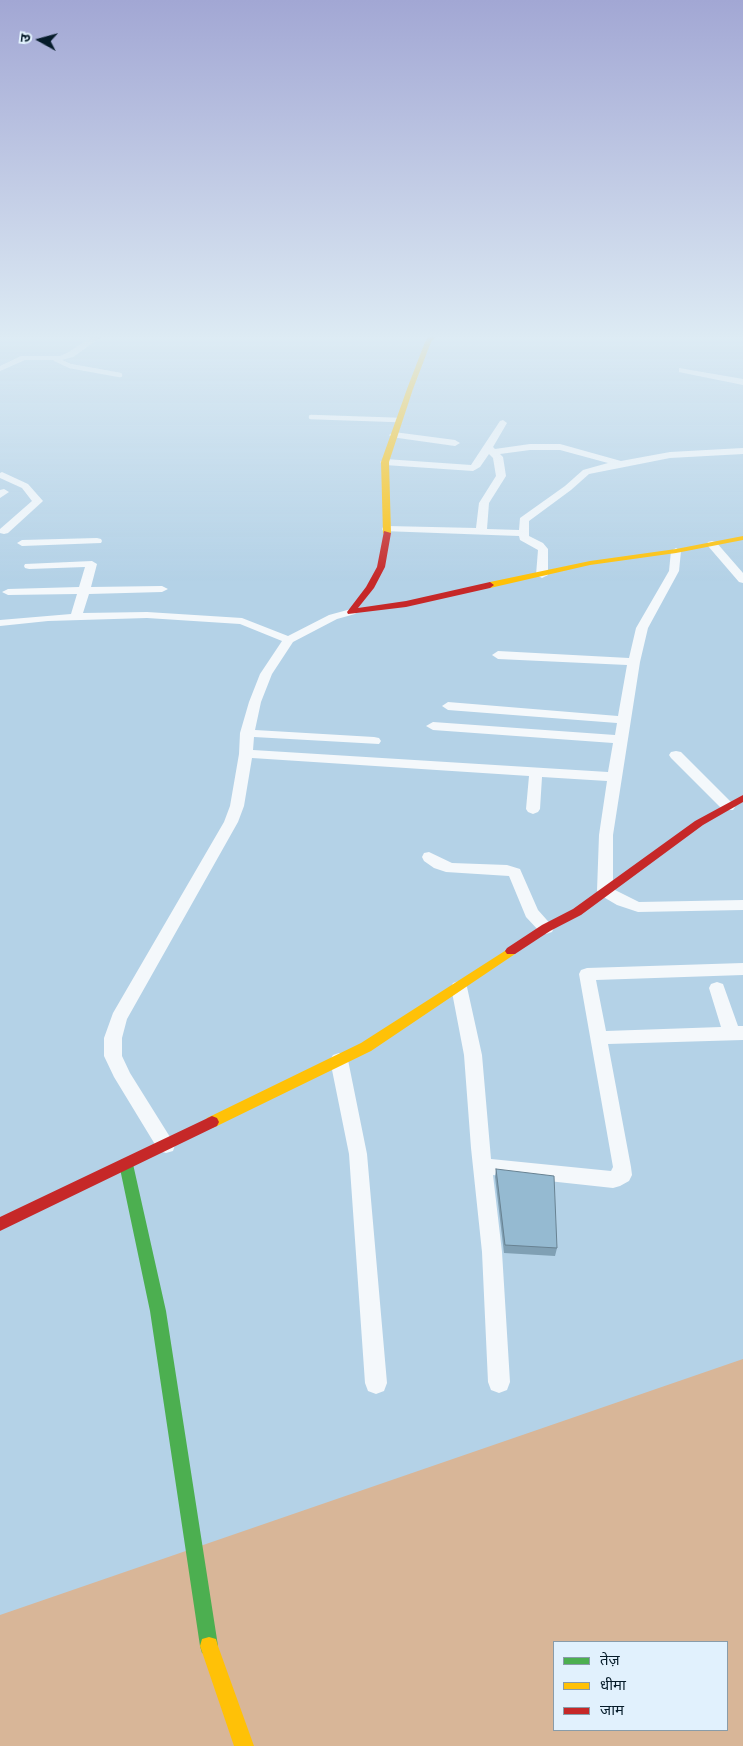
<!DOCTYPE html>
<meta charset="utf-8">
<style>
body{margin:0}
#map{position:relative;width:743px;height:1746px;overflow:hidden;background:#b4d2e7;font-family:Raleway,"Noto Sans Devanagari",sans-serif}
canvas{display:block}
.legend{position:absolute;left:553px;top:1641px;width:175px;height:90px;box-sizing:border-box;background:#e1f1fd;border:1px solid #899ca9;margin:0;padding:6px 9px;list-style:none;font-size:15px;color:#061c2a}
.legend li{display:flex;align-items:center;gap:10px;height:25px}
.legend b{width:25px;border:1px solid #899ca9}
.north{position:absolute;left:15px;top:15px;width:50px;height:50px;-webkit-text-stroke:4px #e1f1fd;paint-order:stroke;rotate:277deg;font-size:14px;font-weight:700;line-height:20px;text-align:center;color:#061c2a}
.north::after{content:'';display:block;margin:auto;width:18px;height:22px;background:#061c2a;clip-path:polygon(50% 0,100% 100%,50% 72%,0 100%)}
</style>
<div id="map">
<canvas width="743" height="1746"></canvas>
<ul class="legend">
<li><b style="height:6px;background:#4caf50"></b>तेज़</li>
<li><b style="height:6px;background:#ffc107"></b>धीमा</li>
<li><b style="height:6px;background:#c62828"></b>जाम</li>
</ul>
<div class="north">उ</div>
</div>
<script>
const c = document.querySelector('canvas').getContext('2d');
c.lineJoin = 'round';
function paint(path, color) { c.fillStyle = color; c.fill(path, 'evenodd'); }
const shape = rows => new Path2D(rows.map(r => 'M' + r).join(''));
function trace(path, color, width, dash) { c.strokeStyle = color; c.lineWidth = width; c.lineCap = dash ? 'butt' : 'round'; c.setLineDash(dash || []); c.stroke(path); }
paint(shape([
 [743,1359,743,1746,0,1746,0,1615],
 [554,1642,727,1642,727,1730,554,1730]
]), '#d8b698');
trace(shape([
 [55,359,70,366,120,375],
 [311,417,399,420]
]), '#f4f8fb', 4.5);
paint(shape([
 [92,337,101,337,73,357,61,360,25,360,0,371,0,366,21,356,60,356,67,353,92,337],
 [679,368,743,379,743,385,679,372,679,368],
 [503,420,507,423,493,447,495,449,530,444,560,444,621,461,670,452,743,448,743,454,670,458,589,474,571,490,529,521,529,536,543,543,548,549,548,575,542,578,536,575,538,550,520,540,519,536,383,531,382,529,383,527,387,526,476,528,479,503,496,476,493,458,489,454,480,467,473,471,385,465,380,462,385,459,471,465,500,421,503,420],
 [530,450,560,450,608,463,583,470,565,486,520,518,519,530,487,529,489,503,506,476,503,457,500,454,530,450],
 [394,432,455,440,460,443,455,446,391,437,389,435,394,432],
 [2,472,28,484,43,501,8,533,4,534,0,533,0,529,32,501,22,488,0,478,0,473,2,472],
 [4,489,9,492,0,498,0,490,4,489],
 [97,538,101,539,102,541,101,543,22,546,17,543,22,540,97,538],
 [712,541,716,542,743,573,743,583,739,582,708,546,707,544,708,542,712,541],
 [676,548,681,551,679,571,648,628,640,662,613,835,613,889,639,902,743,900,743,910,638,912,617,905,600,895,597,891,599,835,607,781,542,777,540,809,538,812,533,814,528,812,526,809,529,776,252,758,244,806,238,822,127,1019,122,1038,122,1056,130,1073,175,1145,173,1151,166,1153,159,1151,114,1077,104,1056,104,1038,113,1013,224,822,230,806,239,754,240,733,249,702,260,674,282,641,240,624,147,618,48,621,0,626,0,620,71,614,77,594,8,595,2,592,8,589,79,587,85,567,29,569,25,568,24,566,25,564,92,561,97,564,91,587,162,586,168,589,162,592,89,594,83,613,147,612,242,618,288,636,329,615,351,609,355,610,357,612,355,614,337,619,293,642,272,674,261,702,255,730,374,737,379,738,381,741,379,744,254,737,253,750,608,772,613,743,433,730,426,726,433,722,615,735,617,723,448,710,442,706,448,702,618,716,627,665,498,659,492,655,498,651,629,658,636,628,669,571,671,551,676,548],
 [676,751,681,752,733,804,735,807,733,810,723,810,671,758,669,755,671,752,676,751],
 [429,852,452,863,507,865,520,869,538,910,554,928,552,932,546,934,540,932,526,917,509,876,446,872,434,868,424,861,422,857,424,853,429,852],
 [743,963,743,975,596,980,606,1031,721,1027,709,988,711,984,717,982,723,984,738,1026,743,1026,743,1040,608,1044,631,1167,632,1175,629,1181,620,1186,613,1188,493,1175,502,1252,510,1382,507,1390,499,1393,491,1390,488,1382,482,1252,471,1148,464,1055,451,987,453,983,459,981,465,983,467,987,482,1055,491,1159,611,1171,613,1167,579,974,581,970,587,968,743,963],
 [339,1053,345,1055,348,1060,367,1154,387,1383,384,1391,376,1394,368,1391,365,1383,349,1154,330,1060,333,1055,339,1053]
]), '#f4f8fb');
paint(shape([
 [126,1158,131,1160,133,1164,166,1311,218,1646,216,1653,209,1655,202,1653,200,1646,150,1311,119,1164,121,1160,126,1158]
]), '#4caf50');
paint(shape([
 [429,337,435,337,431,342,413,389,389,462,391,533,387,535,383,533,381,462,407,389,425,342,429,337],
 [743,536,743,540,676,553,590,565,490,588,486,585,490,582,590,561,676,549,743,536],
 [511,947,515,948,517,951,515,954,371,1051,217,1126,212,1128,207,1126,205,1122,207,1118,361,1043,511,947],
 [209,1637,216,1639,218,1646,254,1746,234,1746,200,1646,202,1639,209,1637]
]), '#ffc107');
paint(shape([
 [384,531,391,533,385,567,374,588,358,608,406,601,490,582,494,585,490,588,406,607,348,614,347,612,366,587,377,567,384,531],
 [743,795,743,802,703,825,581,915,550,931,515,954,507,954,505,951,507,948,542,925,573,909,695,821,743,795],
 [212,1116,217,1118,219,1122,217,1126,0,1231,0,1217,212,1116]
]), '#c62828');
paint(shape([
 [496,1169,557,1248,555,1256,504,1253,495,1177]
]), '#80a0b4');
const building = shape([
 [496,1169,554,1176,557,1248,505,1245,496,1169]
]);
paint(building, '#95bad1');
trace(building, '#688292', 1);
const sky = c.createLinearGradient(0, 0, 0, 581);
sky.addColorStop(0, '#a2a7d4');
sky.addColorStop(0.58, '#ddebf4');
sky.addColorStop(1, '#ddebf400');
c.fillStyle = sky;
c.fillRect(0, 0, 743, 581);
</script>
